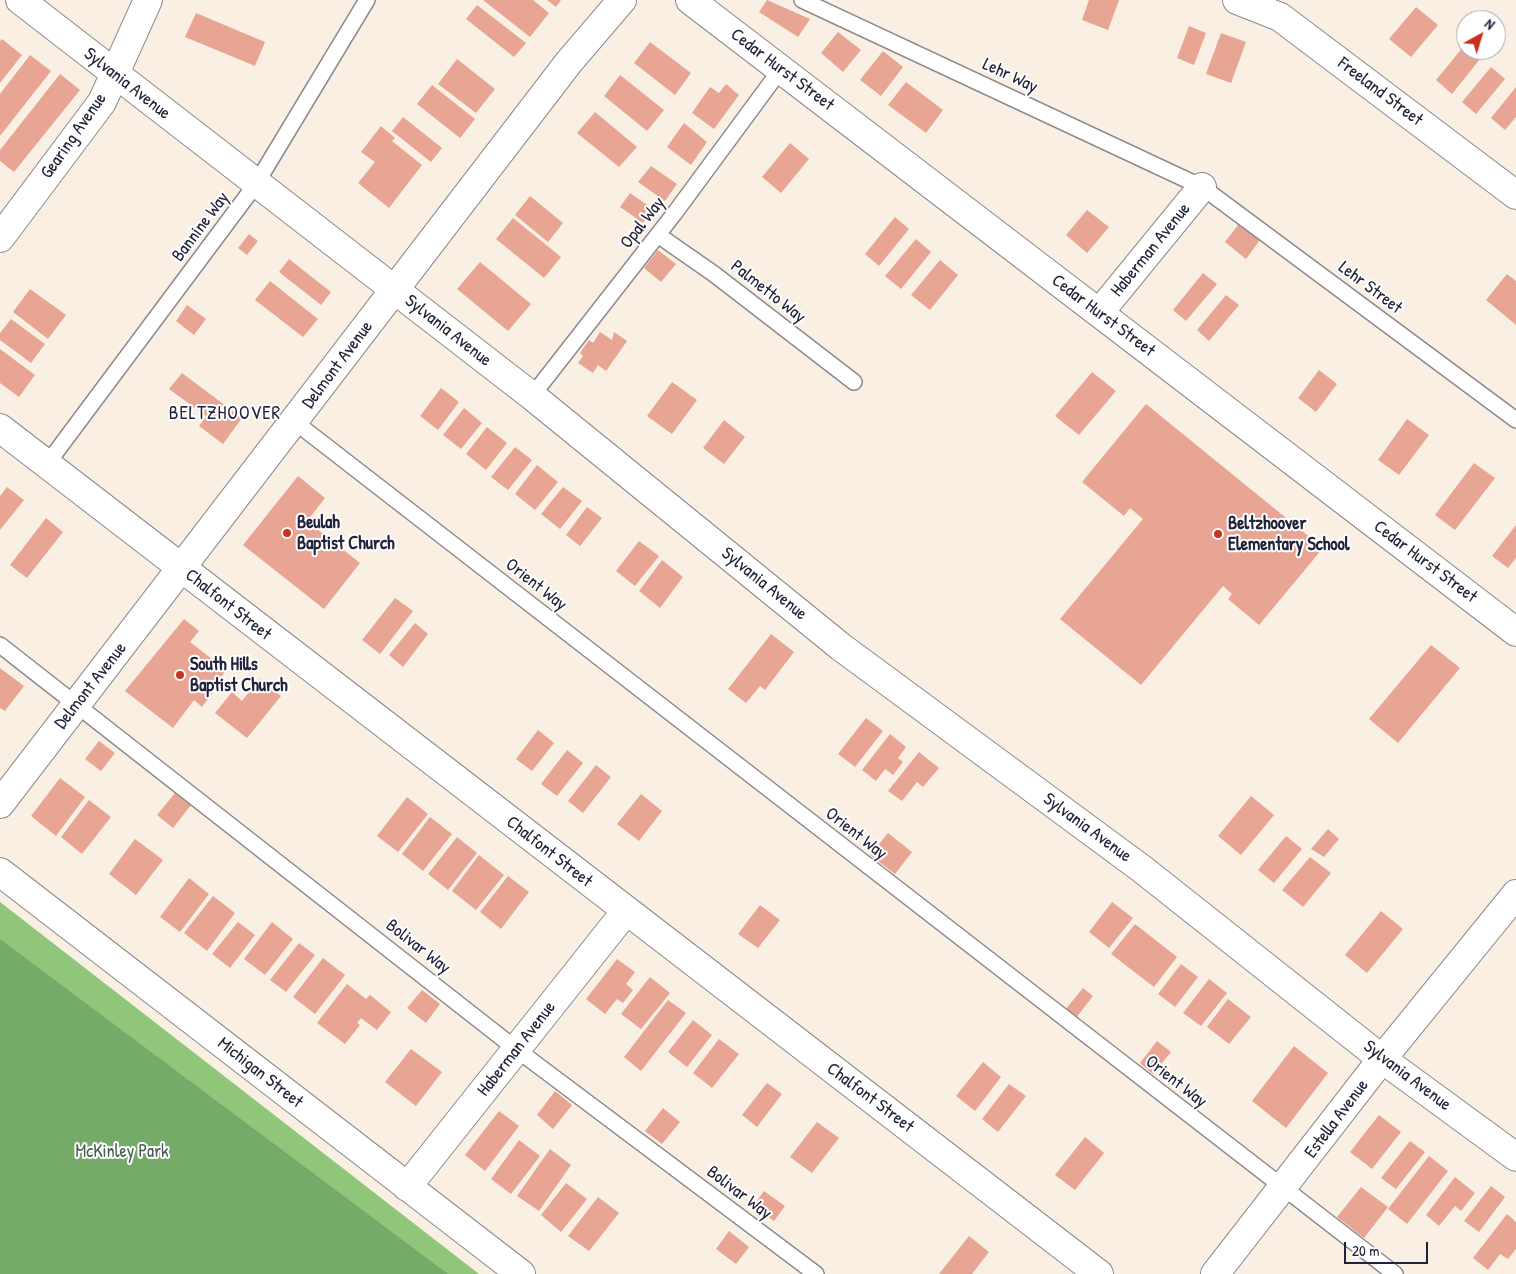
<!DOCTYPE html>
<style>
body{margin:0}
#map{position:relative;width:1516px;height:1274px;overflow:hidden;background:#f9f0e3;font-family:"Patrick Hand",sans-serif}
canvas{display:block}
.north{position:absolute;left:1456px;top:10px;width:50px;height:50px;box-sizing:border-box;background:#fff;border:1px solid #a7a7b1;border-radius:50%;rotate:39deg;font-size:14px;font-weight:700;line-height:20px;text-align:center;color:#22223b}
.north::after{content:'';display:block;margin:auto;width:18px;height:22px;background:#c8321e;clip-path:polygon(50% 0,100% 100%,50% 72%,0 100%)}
.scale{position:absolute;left:1344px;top:1242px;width:84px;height:22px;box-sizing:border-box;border:2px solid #22223b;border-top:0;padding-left:6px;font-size:15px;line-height:18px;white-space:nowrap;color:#22223b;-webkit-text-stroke:4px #fff;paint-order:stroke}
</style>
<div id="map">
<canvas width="1516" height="1274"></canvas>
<div class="north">N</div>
<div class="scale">20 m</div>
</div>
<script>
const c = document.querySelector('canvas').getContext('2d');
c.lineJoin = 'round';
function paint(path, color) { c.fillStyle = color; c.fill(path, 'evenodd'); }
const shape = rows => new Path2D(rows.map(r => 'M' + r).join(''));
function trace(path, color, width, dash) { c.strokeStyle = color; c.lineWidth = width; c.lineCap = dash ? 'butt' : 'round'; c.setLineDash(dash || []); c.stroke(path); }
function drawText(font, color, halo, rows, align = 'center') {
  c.font = font + ' "Patrick Hand",sans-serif'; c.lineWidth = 4; c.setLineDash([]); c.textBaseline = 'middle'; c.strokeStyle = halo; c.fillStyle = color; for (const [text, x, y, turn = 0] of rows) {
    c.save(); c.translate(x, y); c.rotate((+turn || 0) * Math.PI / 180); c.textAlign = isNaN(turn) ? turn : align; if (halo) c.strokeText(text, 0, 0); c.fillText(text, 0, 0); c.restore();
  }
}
paint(shape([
 [0,902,479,1274,0,1274]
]), '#90c679');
paint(shape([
 [0,939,448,1274,0,1274]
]), '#74ab69');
paint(shape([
 [483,0,533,0,549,13,530,37],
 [547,0,561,0,556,7],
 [767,0,810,19,798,37,759,12],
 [1089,0,1119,0,1108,30,1082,20],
 [477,5,526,43,514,57,466,19],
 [1416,7,1438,25,1411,57,1389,39],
 [196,13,265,42,255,66,185,37],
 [1189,26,1206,33,1194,65,1177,58],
 [838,32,861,50,843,72,821,53],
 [1221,33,1246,42,1231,83,1206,74],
 [2,39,22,55,0,83,0,41],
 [650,42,691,73,675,95,634,63],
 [1464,46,1466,50,1470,50,1480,59,1452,94,1436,80],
 [883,51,903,67,881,96,860,80],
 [30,55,51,71,0,136,0,94],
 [457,59,495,89,476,113,438,84],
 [1491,67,1505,79,1476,114,1462,102],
 [60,74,80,90,14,172,0,161,0,150],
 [620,75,664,110,647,131,604,96],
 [906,82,943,110,926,133,888,105],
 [726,84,739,95,714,129,692,113,710,87,719,93],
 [432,85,475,119,460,138,417,104],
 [1516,87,1516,117,1505,130,1491,118],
 [595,112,637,147,619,167,577,133],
 [403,117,442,148,431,162,392,131],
 [684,123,707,142,691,165,667,147],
 [381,126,395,138,392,141,422,165,389,208,358,183,375,162,361,152],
 [790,143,809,159,781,193,762,177],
 [651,166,677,184,665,201,638,182],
 [630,193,653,209,643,223,620,207],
 [530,196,563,223,548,242,515,215],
 [1087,210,1109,227,1087,253,1066,235],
 [895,217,909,229,879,266,865,254],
 [513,218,561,257,544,278,496,239],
 [1242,220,1263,236,1246,259,1225,242],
 [249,234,258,241,247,255,238,248],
 [916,239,931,252,901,289,885,276],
 [658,250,676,264,661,282,644,268],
 [289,259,331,292,321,305,279,272],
 [940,260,958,275,930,310,911,295],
 [480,262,531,304,508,331,457,289],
 [1203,273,1217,284,1186,321,1173,310],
 [1507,274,1516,281,1516,325,1486,300],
 [270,281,318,319,303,337,255,300],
 [30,289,66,315,48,339,13,312],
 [1226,295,1239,305,1209,341,1197,330],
 [187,305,206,319,194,335,176,321],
 [11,319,45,344,31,363,0,340,0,333],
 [600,332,612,340,614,332,627,341,606,371,598,365,593,373,578,363,583,356,580,353,589,340,593,343],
 [0,349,35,375,19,397,0,383],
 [1319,370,1337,384,1316,412,1298,398],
 [1092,372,1116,391,1079,435,1055,416],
 [182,373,242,418,223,444,199,426,206,416,169,389],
 [672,382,697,400,672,434,647,416],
 [441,388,459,402,438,430,420,416],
 [1146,404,1323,548,1259,625,1228,599,1232,594,1223,586,1141,685,1060,619,1143,519,1130,508,1124,516,1082,482],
 [464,408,482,423,461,449,443,435],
 [1407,419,1429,435,1399,475,1378,460],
 [724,420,745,437,724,464,703,448],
 [487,427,507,443,486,470,466,454],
 [515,447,532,460,508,490,491,477],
 [1474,463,1495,478,1455,530,1435,515],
 [537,465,558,482,535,510,515,494],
 [298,476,325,498,307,521,360,563,324,609,243,545],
 [7,487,24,500,0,530,0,496],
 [563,487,582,501,560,529,541,514],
 [587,507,602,518,580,546,566,535],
 [46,518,63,532,27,578,10,565],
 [1516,525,1516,558,1508,568,1492,556],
 [639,541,659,556,635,586,616,571],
 [662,560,683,577,660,608,639,591],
 [395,598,413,611,380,654,362,640],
 [184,619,199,631,190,642,226,670,219,680,221,682,202,707,194,700,173,728,125,691],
 [415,623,428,634,403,667,389,655],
 [771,634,794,652,765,690,760,686,746,703,728,689],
 [1431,645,1460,668,1398,743,1369,719],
 [0,668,24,686,5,711,0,708],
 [259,679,281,696,247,738,215,713,232,692,242,701],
 [866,718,883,731,855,767,838,754],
 [538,730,554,743,532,771,516,759],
 [890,734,906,747,898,758,903,762,893,775,885,769,876,781,862,770],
 [99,741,115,753,101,771,85,759],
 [567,750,583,763,557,796,541,784],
 [919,752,939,768,923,787,917,782,902,801,888,791],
 [596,765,611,777,583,813,568,801],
 [60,778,85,797,56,836,31,816],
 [175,793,191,805,173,828,157,815],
 [641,794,662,811,639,841,617,824],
 [1251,796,1274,815,1241,855,1218,836],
 [407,797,428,814,398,852,377,836],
 [89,800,111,817,82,854,61,837],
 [430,817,452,834,423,871,402,854],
 [1328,829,1339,839,1324,857,1311,849],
 [888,833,912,852,895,874,870,855],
 [1286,836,1302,849,1274,883,1258,870],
 [457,837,477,853,448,890,428,874],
 [135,839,163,860,136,895,109,874],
 [479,855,504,875,476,910,452,891],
 [1310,857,1331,873,1303,907,1282,890],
 [508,876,529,892,501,929,480,912],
 [189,878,209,894,180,932,160,917],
 [213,896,235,913,207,951,184,933],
 [1112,902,1133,918,1109,948,1089,932],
 [760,905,780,920,758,948,738,934],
 [1381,911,1403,929,1367,973,1345,955],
 [238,922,255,935,230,968,212,954],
 [272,922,293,939,265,975,244,959],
 [1135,924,1177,957,1154,987,1111,954],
 [299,943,315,955,286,992,270,980],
 [323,958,345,975,315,1014,293,997],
 [617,959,635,972,626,984,633,990,623,1003,617,999,605,1014,586,999],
 [1181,964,1198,977,1175,1007,1158,994],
 [650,977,670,993,641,1029,621,1014],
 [1209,979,1227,993,1201,1026,1183,1013],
 [347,984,366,999,370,995,391,1012,377,1030,361,1018,357,1023,360,1025,345,1044,317,1023],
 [1083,988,1093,996,1076,1018,1065,1010],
 [422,990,440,1004,426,1023,407,1008],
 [1228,999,1251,1017,1229,1044,1207,1027],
 [668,1000,686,1013,641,1071,624,1057],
 [693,1020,712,1035,687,1067,668,1052],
 [719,1039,739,1054,712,1088,693,1073],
 [1157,1041,1171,1052,1153,1074,1140,1063],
 [1294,1046,1328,1073,1286,1128,1252,1101],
 [411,1049,442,1072,416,1106,385,1082],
 [983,1062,1001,1077,975,1111,956,1096],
 [767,1083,782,1094,757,1127,742,1115],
 [1009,1084,1026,1096,998,1132,982,1119],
 [555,1091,572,1105,553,1129,537,1115],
 [663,1108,680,1122,662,1144,645,1131],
 [499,1111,519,1126,485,1171,465,1155],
 [1379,1115,1401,1132,1372,1169,1350,1152],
 [817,1122,839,1138,812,1173,790,1157],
 [1085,1137,1104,1153,1075,1190,1055,1175],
 [519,1140,540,1156,511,1194,491,1179],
 [1410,1141,1425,1152,1396,1189,1381,1178],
 [550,1149,571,1165,539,1211,517,1196],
 [1429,1156,1448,1171,1407,1224,1388,1209],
 [1455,1177,1475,1193,1461,1211,1455,1206,1439,1226,1426,1215],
 [566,1183,587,1199,561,1232,541,1215],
 [1491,1186,1505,1197,1479,1232,1464,1221],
 [1361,1187,1388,1207,1364,1238,1337,1217],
 [764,1191,785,1206,774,1221,753,1206],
 [598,1197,619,1213,589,1251,568,1236],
 [1507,1214,1516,1222,1516,1249,1508,1259,1500,1254,1488,1270,1473,1258],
 [729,1231,749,1247,736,1264,716,1249],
 [969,1236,989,1252,972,1274,939,1274]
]), '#e8a594');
const lane = shape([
 [802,0,1202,187,1516,420],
 [658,235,714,274,854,382],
 [532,396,674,214,781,69],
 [295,422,1395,1274],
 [47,464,256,184,367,0],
 [0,645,516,1049,816,1274]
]);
const street = shape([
 [20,0,532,396,841,647,1142,869,1382,1059,1516,1157],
 [690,0,1516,632],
 [1237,0,1280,17,1516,195],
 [0,238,102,102,148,0],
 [1099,313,1202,187],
 [0,428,1099,1274],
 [0,804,569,62,622,0],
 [0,872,521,1274],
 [407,1187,626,911],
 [1215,1274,1382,1059,1516,894]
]);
trace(lane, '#8e898f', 18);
trace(street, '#8e898f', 30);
trace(lane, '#fff', 15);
trace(street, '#fff', 28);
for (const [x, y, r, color] of [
 [287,533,5,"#c8321e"],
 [1218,534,5,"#c8321e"],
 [180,675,5,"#c8321e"]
]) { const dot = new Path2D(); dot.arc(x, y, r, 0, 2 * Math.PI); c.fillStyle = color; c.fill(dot); trace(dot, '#fff', 2); }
drawText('18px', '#22223b', '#fff', [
 ["Cedar Hurst Street",782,70,37],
 ["Lehr Way",1010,76,25],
 ["Sylvania Avenue",127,84,38],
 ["Freeland Street",1380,92,37],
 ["Gearing Avenue",74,136,-55],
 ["Opal Way",643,223,-52],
 ["Bannine Way",201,227,-53],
 ["Haberman Avenue",1151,250,-51],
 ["Lehr Street",1370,288,37],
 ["Palmetto Way",768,292,38],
 ["Cedar Hurst Street",1103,316,37],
 ["Sylvania Avenue",448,331,38],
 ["Delmont Avenue",338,365,-53],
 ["Cedar Hurst Street",1425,562,37],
 ["Sylvania Avenue",764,584,39],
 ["Orient Way",536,585,38],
 ["Chalfont Street",228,605,38],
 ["Delmont Avenue",91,686,-52],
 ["Sylvania Avenue",1087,828,36],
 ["Orient Way",856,834,38],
 ["Chalfont Street",549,852,38],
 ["Bolivar Way",418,947,38],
 ["Haberman Avenue",517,1049,-52],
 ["Michigan Street",260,1073,38],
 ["Sylvania Avenue",1407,1076,37],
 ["Orient Way",1176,1082,38],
 ["Chalfont Street",870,1098,37],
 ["Estella Avenue",1337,1119,-53],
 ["Bolivar Way",739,1193,37]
]);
drawText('bold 18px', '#22223b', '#fff', [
 ["Beulah",297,523],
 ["Baptist Church",297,544],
 ["Beltzhoover",1228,524],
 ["Elementary School",1228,545],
 ["South Hills",190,665],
 ["Baptist Church",190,686]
], 'left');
drawText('18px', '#485b51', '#fff', [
 ["McKinley Park",122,1152]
]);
c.letterSpacing = '1px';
drawText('19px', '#22223b', '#fff', [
 ["BELTZHOOVER",225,414]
]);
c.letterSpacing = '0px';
</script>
